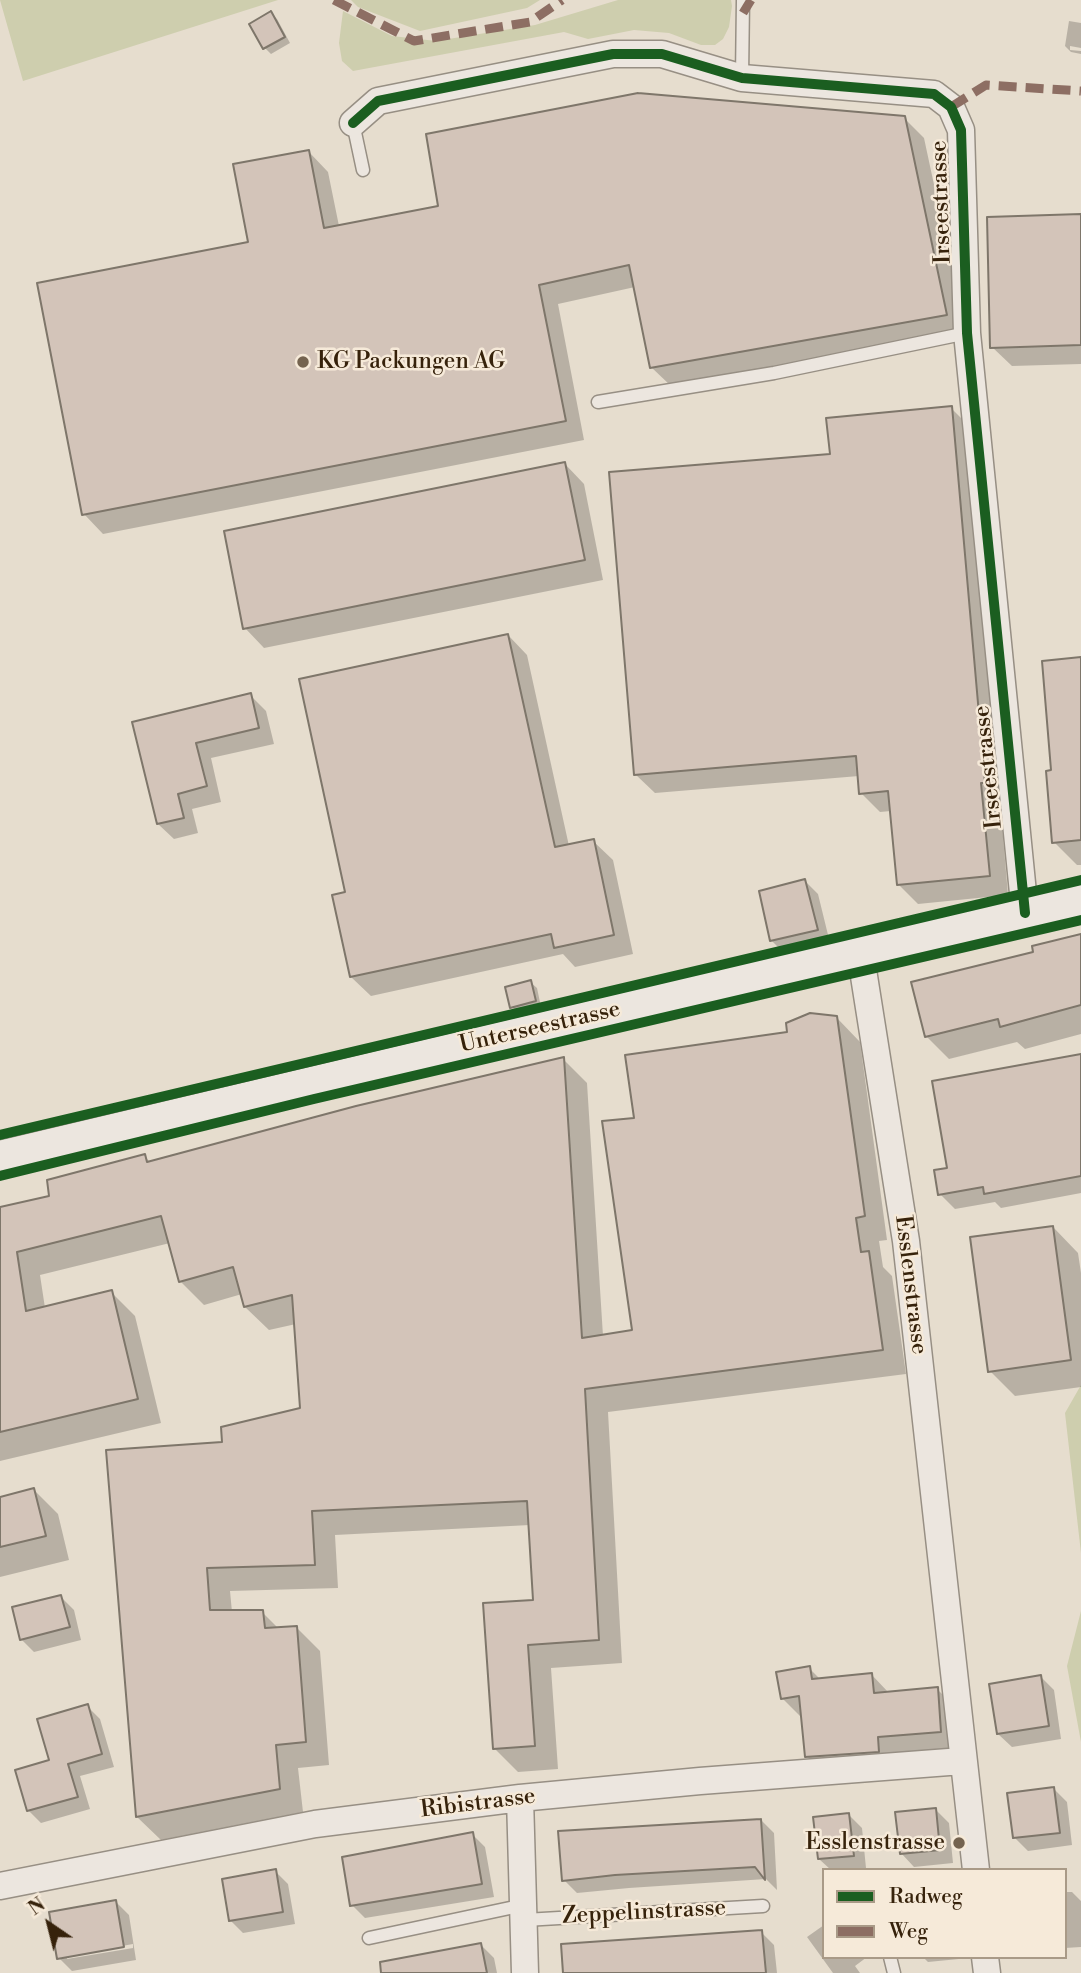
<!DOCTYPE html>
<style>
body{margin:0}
#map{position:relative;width:1081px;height:1973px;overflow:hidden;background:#e6ddce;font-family:"Libre Bodoni",serif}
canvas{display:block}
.legend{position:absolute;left:822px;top:1868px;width:245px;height:91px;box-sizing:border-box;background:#f6ead9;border:2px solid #a99a87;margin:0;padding:9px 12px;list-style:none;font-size:21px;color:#36220b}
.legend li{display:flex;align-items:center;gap:14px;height:35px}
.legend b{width:35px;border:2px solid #a99a87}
.north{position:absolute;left:14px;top:1889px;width:70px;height:70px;-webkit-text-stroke:5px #f6ead9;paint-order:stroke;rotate:325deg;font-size:19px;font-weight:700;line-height:28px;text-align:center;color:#36220b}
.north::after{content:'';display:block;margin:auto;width:24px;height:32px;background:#36220b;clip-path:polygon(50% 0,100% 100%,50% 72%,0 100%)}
</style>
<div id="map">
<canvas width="1081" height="1973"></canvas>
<ul class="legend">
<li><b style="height:9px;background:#1b5e20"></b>Radweg</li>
<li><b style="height:9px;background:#8d6e63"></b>Weg</li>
</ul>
<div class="north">N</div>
</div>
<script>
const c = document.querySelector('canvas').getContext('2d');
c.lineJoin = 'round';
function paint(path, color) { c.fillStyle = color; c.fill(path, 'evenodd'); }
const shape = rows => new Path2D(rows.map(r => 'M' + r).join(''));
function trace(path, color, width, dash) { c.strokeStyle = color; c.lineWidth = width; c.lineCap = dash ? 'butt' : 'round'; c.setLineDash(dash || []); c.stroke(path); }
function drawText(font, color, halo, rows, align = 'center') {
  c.font = font + ' "Libre Bodoni",serif'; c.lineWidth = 5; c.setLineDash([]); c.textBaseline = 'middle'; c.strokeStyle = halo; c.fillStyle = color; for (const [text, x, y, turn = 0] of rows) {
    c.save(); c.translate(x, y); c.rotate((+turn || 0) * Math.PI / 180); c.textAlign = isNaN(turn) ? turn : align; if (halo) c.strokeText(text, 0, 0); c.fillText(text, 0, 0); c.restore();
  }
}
paint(shape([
 [0,0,278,0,23,81],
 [351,0,540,0,527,8,420,31,358,7],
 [618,0,731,0,732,6,729,27,723,39,715,45,701,45,669,33,634,30,588,39,564,32,353,71,342,61,339,43,343,11,392,36,436,41,535,25],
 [1081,1385,1081,1553,1065,1413],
 [1081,1611,1081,1742,1067,1666]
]), '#ceceae');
paint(shape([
 [271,13,277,19,290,43,271,54,265,48],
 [1069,21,1081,23,1081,48,1070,46,1070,50,1081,51,1081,54,1071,52,1065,46],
 [904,118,924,138,966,334,671,386,651,367,635,287,558,304,584,440,103,534,84,514,309,152,328,172,339,226],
 [1081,216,1081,364,1012,366,992,347],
 [951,408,971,428,1003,802,1000,802,1008,895,918,904,898,884,891,811,880,812,861,793,859,776,655,793,635,774,831,456],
 [565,464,584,484,603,580,264,648,245,628],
 [508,635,527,655,569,846,593,841,613,860,633,954,575,967,563,954,371,996,351,977,347,894],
 [1081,659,1081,865,1077,865,1054,842,1053,772],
 [250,695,266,711,274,744,211,758,221,802,192,809,198,833,174,839,158,824,134,723],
 [805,881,818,894,830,943,785,954,772,941,761,892],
 [1081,936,1081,1034,1025,1049,1017,1042,949,1059,926,1036,1035,953],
 [530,982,537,988,541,1007,518,1013,512,1007],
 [837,1018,860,1042,887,1240,879,1241,883,1267,892,1276,906,1374,608,1412,622,1663,551,1668,558,1769,518,1772,494,1748,534,1601,530,1525,335,1535,338,1588,230,1591,232,1612,262,1612,279,1629,296,1627,320,1651,329,1765,298,1768,303,1812,161,1840,137,1817,224,1443,302,1409,296,1324,269,1330,245,1307,242,1294,204,1305,180,1281,170,1243,40,1275,45,1308,111,1292,135,1316,161,1423,0,1461,0,1209,51,1197,144,1156,151,1163,563,1059,587,1083,603,1336,634,1332,635,1119,789,1034],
 [1081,1056,1081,1193,1001,1208,995,1202,955,1209,940,1194,949,1169],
 [1053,1227,1078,1253,1081,1273,1081,1387,1015,1396,990,1371],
 [34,1490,58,1514,69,1560,0,1577,0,1498],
 [61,1597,74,1610,81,1640,34,1652,21,1639],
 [809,1668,821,1680,871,1674,888,1692,937,1689,954,1706,957,1748,824,1774,807,1756,803,1715,800,1716,783,1699],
 [1041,1677,1054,1690,1061,1739,1012,1747,998,1734],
 [87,1706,100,1719,114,1767,80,1776,90,1809,41,1823,28,1810,51,1761],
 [1054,1789,1067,1802,1072,1845,1028,1851,1015,1838],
 [936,1810,949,1823,953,1863,914,1867,901,1853],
 [849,1815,862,1828,866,1868,831,1870,819,1859],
 [761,1820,774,1833,777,1890,766,1879,629,1888,577,1893,564,1880],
 [472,1834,485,1847,494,1897,365,1918,352,1905],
 [275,1871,288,1884,295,1924,243,1933,230,1920],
 [1065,1892,1072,1892,1081,1901,1081,1947,1065,1948],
 [116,1902,129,1915,136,1960,72,1971,59,1958],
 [133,1944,133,1948,67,1959,67,1956],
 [824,1925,824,1957,867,1957,855,1966,860,1973,833,1973,807,1937],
 [761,1932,774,1945,777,1973,565,1973],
 [481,1945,494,1958,497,1973,382,1973,380,1964],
 [923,1957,969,1957,969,1958,928,1962]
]), '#0003');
const building = shape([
 [271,11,285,37,263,49,249,24,271,11],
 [638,93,905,116,947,315,650,368,629,265,539,285,566,421,82,515,37,283,248,242,233,164,309,150,324,228,438,206,426,134,638,93],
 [1081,214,1081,345,990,348,987,217,1081,214],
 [952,406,985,783,981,783,990,876,897,885,888,791,859,794,856,756,634,775,609,472,830,454,826,418,952,406],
 [565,462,585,560,243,629,224,531,565,462],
 [508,634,555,847,594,839,614,935,554,948,551,934,350,977,332,895,345,892,299,679,508,634],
 [1081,657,1081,840,1052,843,1046,771,1051,770,1042,661,1081,657],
 [251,693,259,728,196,743,207,786,178,794,184,818,157,824,132,722,251,693],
 [805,879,818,930,770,941,759,891,805,879],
 [1081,934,1081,1005,1000,1027,998,1019,925,1037,911,982,1033,952,1032,946,1081,934],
 [531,980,536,1001,510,1008,505,987,531,980],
 [810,1013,837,1016,865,1216,856,1218,861,1252,869,1251,883,1350,585,1389,599,1640,528,1645,535,1746,493,1749,483,1603,533,1600,527,1501,312,1511,315,1565,207,1568,210,1610,263,1610,265,1628,297,1626,306,1742,276,1745,280,1789,136,1817,106,1450,222,1442,221,1427,300,1408,292,1295,244,1307,233,1267,179,1282,161,1216,17,1252,26,1311,112,1290,138,1399,0,1432,0,1207,49,1196,47,1180,145,1154,147,1162,356,1106,564,1057,582,1338,632,1330,602,1121,634,1118,625,1055,787,1032,786,1023,810,1013],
 [1081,1054,1081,1176,984,1194,983,1187,938,1195,934,1170,947,1168,932,1081,1081,1054],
 [1053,1226,1071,1360,988,1372,970,1237,1053,1226],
 [34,1488,46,1536,0,1547,0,1497,34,1488],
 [61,1595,70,1627,20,1640,12,1607,61,1595],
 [810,1666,812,1679,872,1673,874,1693,938,1687,941,1732,878,1737,879,1752,805,1757,799,1696,781,1699,776,1672,810,1666],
 [1041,1675,1049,1726,997,1734,989,1684,1041,1675],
 [88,1704,102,1754,68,1764,78,1797,27,1811,15,1770,49,1760,37,1719,88,1704],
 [1054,1787,1060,1833,1013,1838,1007,1793,1054,1787],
 [936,1808,940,1850,900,1854,895,1812,936,1808],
 [849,1813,854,1856,818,1859,813,1817,849,1813],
 [761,1819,765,1880,755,1867,615,1875,562,1881,558,1831,761,1819],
 [473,1832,482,1884,350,1906,342,1857,473,1832],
 [276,1869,283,1912,229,1921,222,1879,276,1869],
 [116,1900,124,1947,57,1959,49,1912,116,1900],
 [762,1930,766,1973,563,1973,561,1944,762,1930],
 [481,1943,487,1973,381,1973,380,1962,481,1943]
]);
paint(building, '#d3c4b9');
trace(building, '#7e766a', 2);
const service = shape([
 [742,78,743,0],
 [353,123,363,170],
 [598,402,774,373,967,333],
 [525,1920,763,1906],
 [369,1938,524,1905],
 [890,1957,894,1973]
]);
const minor = shape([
 [353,123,378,101,613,54,662,54,742,78,934,94,951,107,961,130,967,333,1025,913],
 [860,951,906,1241,976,1870],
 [520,1798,525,1973],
 [0,1886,315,1824,520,1798,700,1781,962,1761],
 [985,1957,987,1973]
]);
const tertiary = shape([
 [0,1157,1081,900]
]);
trace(service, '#978f84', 15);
trace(minor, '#978f84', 29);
trace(tertiary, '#978f84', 34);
trace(service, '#ece6df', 12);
trace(minor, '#ece6df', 26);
trace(tertiary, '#ece6df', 32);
trace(shape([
 [334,0,414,41,530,22,562,0],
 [743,13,751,0],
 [951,107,986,85,1081,91]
]), '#8d6e63', 9, [18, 9]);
trace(shape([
 [353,123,378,101,613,54,662,54,742,78,934,94,951,107,961,130,967,333,1025,913],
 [0,1135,1081,880],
 [0,1176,314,1099,1081,920]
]), '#1b5e20', 10);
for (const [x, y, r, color] of [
 [303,362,7,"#74634f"],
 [959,1843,7,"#74634f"]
]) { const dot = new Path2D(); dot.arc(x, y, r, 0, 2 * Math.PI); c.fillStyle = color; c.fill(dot); trace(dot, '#f6ead9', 2.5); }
drawText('23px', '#36220b', '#f6ead9', [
 ["Irseestrasse",942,202,-92],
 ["Irseestrasse",989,767,-96],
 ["Unterseestrasse",540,1028,-13],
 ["Esslenstrasse",910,1285,83],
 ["Ribistrasse",478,1804,-7],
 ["Zeppelinstrasse",644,1913,-3]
]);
drawText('23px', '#36220b', '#f6ead9', [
 ["KG Packungen AG",317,362],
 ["Esslenstrasse",945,1843,"right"]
], 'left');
</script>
